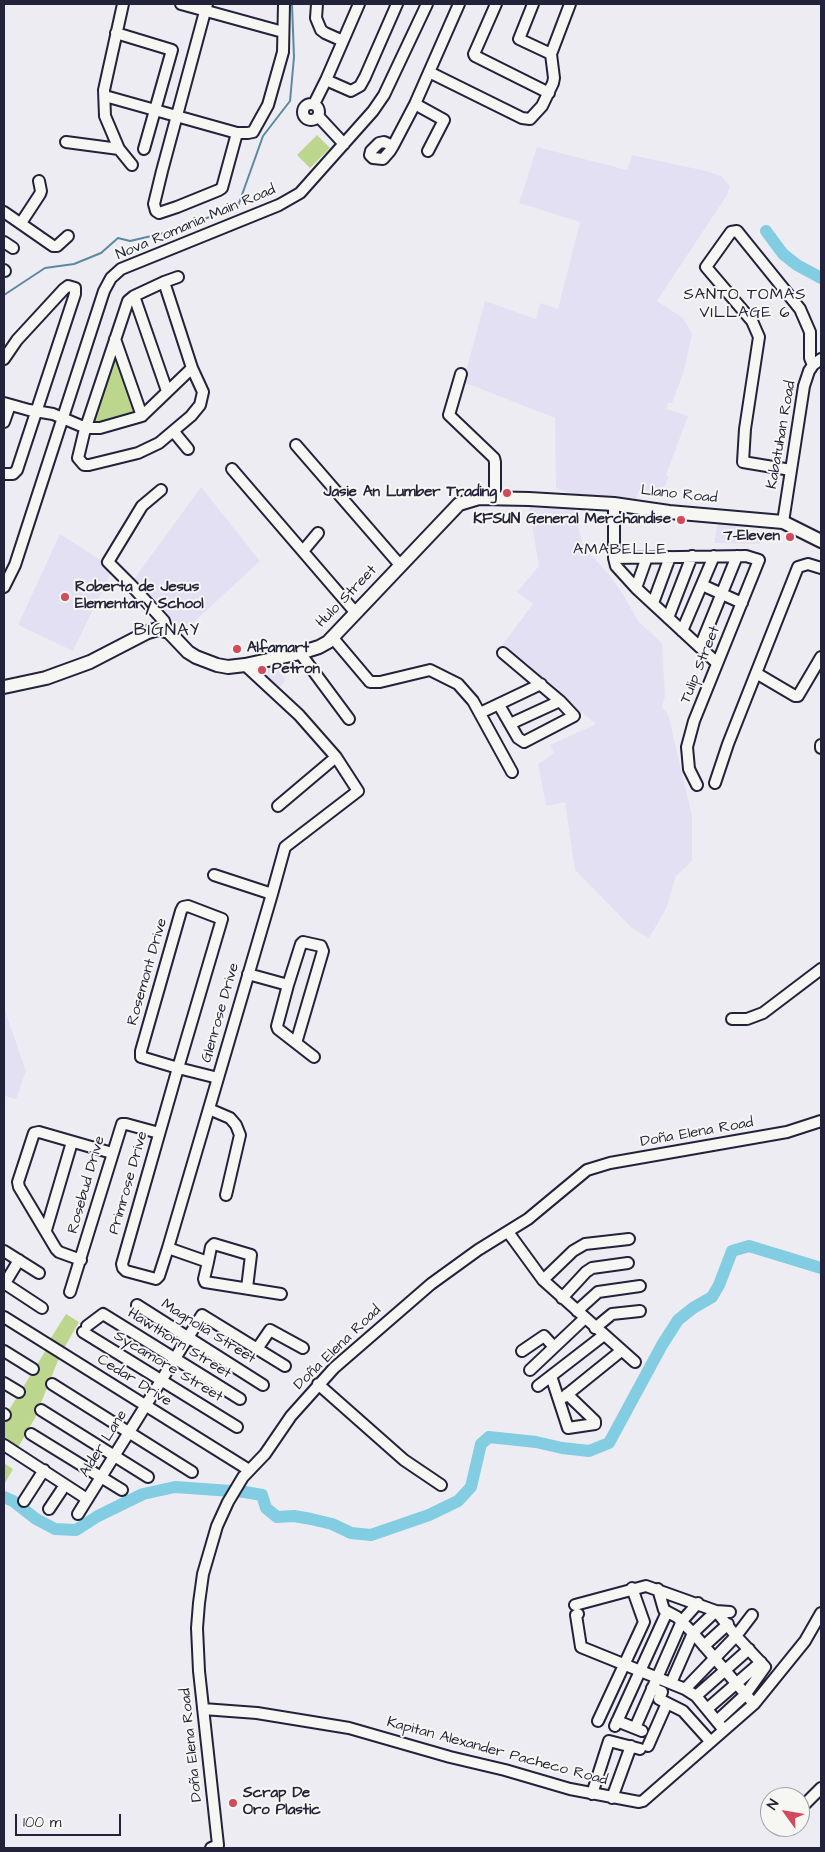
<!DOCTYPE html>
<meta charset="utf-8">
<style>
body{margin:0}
#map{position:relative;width:825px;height:1852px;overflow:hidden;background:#eeecf3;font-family:"Architects Daughter",sans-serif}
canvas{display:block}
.frame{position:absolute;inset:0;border:5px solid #22223b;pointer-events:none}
.north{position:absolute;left:760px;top:1787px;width:50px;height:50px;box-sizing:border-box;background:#f6f6f2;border:1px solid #a1a1a9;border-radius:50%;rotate:302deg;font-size:14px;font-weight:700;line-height:20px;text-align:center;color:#22223b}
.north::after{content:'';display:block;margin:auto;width:18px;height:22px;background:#d1495b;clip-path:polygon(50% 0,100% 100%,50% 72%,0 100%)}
.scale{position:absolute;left:15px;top:1814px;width:106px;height:22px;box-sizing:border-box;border:2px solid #22223b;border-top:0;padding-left:6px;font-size:15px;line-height:18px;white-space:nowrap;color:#22223b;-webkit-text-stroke:4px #f6f6f2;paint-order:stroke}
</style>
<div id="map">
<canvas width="825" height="1852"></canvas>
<div class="frame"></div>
<div class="north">N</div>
<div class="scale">100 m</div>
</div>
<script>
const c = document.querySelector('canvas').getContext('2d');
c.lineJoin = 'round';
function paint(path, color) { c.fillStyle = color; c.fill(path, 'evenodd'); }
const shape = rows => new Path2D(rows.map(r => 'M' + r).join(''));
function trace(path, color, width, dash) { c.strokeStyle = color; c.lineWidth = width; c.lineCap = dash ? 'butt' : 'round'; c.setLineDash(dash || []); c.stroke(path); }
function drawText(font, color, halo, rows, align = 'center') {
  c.font = font + ' "Architects Daughter",sans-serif'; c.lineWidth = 4; c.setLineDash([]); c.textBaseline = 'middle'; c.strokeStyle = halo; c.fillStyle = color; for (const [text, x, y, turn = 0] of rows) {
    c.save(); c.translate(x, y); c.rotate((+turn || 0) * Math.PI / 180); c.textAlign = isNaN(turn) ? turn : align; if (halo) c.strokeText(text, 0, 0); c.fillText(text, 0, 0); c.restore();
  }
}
paint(shape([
 [537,147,627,170,632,155,706,171,721,176,730,186,727,195,657,301,683,318,692,334,684,371,672,403,668,403,667,409,688,416,666,475,669,477,661,494,639,491,634,504,587,500,556,488,555,418,463,382,485,301,536,319,540,303,558,309,580,222,519,203],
 [201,487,260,561,181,634,134,579],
 [528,502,573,506,583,546,610,576,623,594,638,621,662,643,665,696,662,707,668,714,692,816,692,861,676,876,666,909,649,938,633,929,575,870,565,802,546,806,538,764,554,753,550,745,596,724,500,648,533,604,517,592,539,566],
 [718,522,746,523,743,537,762,538,760,544,714,543],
 [60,534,113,568,73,651,18,625],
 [271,662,286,680,277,691,251,667],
 [4,1008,26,1071,16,1099,5,1096]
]), '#e4e0f4');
paint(shape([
 [317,135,330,148,310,168,297,155],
 [115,349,138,415,89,427],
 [66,1314,79,1322,63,1350,49,1341],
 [46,1350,59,1358,35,1418,16,1451,4,1443,4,1418],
 [4,1463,13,1469,5,1483,4,1482]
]), '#bdd68d');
trace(shape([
 [4,295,45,268,74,264,101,253,118,238,130,241,173,231,238,206,263,136,290,101,294,57,292,4]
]), '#5c89a0', 2);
trace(shape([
 [766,231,783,254,797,265,821,278],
 [4,1497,13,1501,36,1519,55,1529,76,1530,98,1516,143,1494,175,1487,245,1492,262,1495,266,1508,277,1517,294,1516,311,1519,332,1524,351,1533,371,1535,429,1515,458,1501,471,1487,481,1444,489,1437,536,1442,562,1448,589,1451,609,1443,662,1345,678,1320,693,1308,712,1297,719,1285,732,1251,749,1246,821,1268]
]), '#83cde3', 12);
const minor = shape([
 [123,4,104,90,105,116,119,149,132,165],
 [181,4,283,32],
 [207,4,162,171,154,204,156,211,159,213,177,207,219,190,222,188,237,133],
 [317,4,316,18,321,30,325,33,343,41],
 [359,4,326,80,351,91,360,86,365,77,397,4],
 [496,4,474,54,475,56,549,93],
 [533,4,519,39,551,54],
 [116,33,172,50,144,149],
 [429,72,522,118,530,119,542,106,553,83,554,78,551,54,570,4],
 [105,96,237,133,248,133,253,132,268,105,283,52,284,4],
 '303 112a8 8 0 1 1 16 0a8 8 0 1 1-16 0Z',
 [314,104,326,80],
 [415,104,444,120,428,151],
 [318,116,344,144],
 [66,142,119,149],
 [393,146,384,142,379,143,371,151,370,155,373,158,383,159,390,151,393,146,415,104,459,4],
 [4,212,53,246,57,246,68,236],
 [21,223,40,194,41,191,39,181],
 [4,242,13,248],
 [4,270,5,271],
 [164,282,192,368,203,392,200,405,191,416,159,443,138,453,89,465,84,465,78,458,84,433,128,301,134,296,164,282,178,277],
 [134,296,167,391],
 [4,359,17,340,64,289,68,286,75,288,75,294,17,470,13,474,4,474],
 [461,374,449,415,494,458,495,462,495,498],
 [4,403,29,410,53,414,86,428,100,428,142,416,115,339],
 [142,416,192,368],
 [4,422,10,405],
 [174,432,188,449],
 [296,445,400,565],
 [232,469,355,612],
 [791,470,743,462,745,429,759,337,752,321,706,267,731,232,737,231,800,309,810,332,810,358,813,365],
 [161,490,142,506,108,562,131,585,164,621,167,631],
 [614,504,614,558,616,566,636,588,717,663],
 [783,522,804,386,809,371,813,365,821,359],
 [303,551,318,533],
 [614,558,746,556,759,560,694,721,687,747,689,769,697,785],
 [702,585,742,603],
 [4,587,15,565,104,291,111,278,121,269,279,205,300,193,373,111,384,95,427,4],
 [636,588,647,557],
 [653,603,670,557],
 [668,618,692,556],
 [682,631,714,556],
 [332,637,370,682,380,682,430,670,458,684,473,701,512,772],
 [700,647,737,556],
 [300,653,349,719],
 [756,673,795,696,798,696,821,657],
 [499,705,518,738,524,742,574,716,560,701,503,653],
 [480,713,541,684],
 [510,724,560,701],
 [821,745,821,748],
 [715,783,728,744,798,567,808,564,821,568],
 [278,806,336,757],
 [214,875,272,894],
 [248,974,288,985],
 [732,1019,747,1019,763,1013,821,969],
 [296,1043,323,951,321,946,303,942,301,944,288,985,277,1026,278,1029,314,1057],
 [218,1078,178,1068,141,1057,141,1051,181,911,183,907,188,906,222,919,178,1068,122,1264,123,1268,126,1271,156,1279,159,1276,168,1248,218,1078,272,894,285,847,358,791,336,757,299,715,245,665],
 [209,1109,230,1118,236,1125,240,1135,226,1195],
 [46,1230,72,1142],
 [508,1232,543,1280,635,1362],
 [168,1248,208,1262,204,1279,205,1282,281,1294],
 [4,1251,39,1273],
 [81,1260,59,1252,56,1249,19,1187,18,1182,34,1133,39,1132,112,1153],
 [208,1262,211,1247,214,1244,251,1255,247,1288],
 [543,1280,573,1251,585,1244,629,1239],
 [4,1283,42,1308],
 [4,1285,19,1260],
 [70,1292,122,1124,126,1124,159,1133],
 [562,1298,586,1272,592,1268,628,1263],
 [137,1305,263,1385],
 [577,1311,598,1292,640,1286],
 [4,1317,249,1470],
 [87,1326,103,1314,240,1399],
 [595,1328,612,1314,640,1311],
 [83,1332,237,1427],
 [257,1349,270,1330,303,1348],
 [4,1351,33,1369],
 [522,1351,544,1336,554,1347],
 [530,1370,585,1318],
 [551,1376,568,1428,595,1424,595,1421,567,1394],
 [4,1383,19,1392],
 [52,1384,192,1472],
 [318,1384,404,1460,441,1485],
 [538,1386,604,1335],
 [564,1397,621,1351],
 [41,1410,148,1477],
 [4,1414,5,1415],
 [31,1434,122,1490],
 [4,1445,87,1499],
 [24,1501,44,1470],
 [49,1509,65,1485],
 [78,1514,202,1315,285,1366],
 [658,1589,664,1610,677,1617,693,1633,754,1704],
 [575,1605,646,1586,716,1611,730,1612],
 [716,1611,736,1636,765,1667,745,1695,717,1721],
 [578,1614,576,1615,581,1647,685,1689,696,1696,724,1730],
 [704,1646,728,1624],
 [671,1683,693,1633,716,1611],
 [652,1688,662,1692,659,1699,683,1711,710,1741],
 [685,1689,736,1636,752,1615],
 [696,1696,749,1649],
 [203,1709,257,1713,349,1728,450,1757,505,1770,570,1789,639,1802,643,1801,754,1704,805,1641,821,1613],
 [707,1709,761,1662],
 [598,1721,644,1622,632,1588],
 [617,1721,642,1731],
 [615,1726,667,1612],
 [635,1728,682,1621,698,1603],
 [648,1746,667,1703],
 [592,1794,609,1741,640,1749],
 [612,1798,631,1746],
 [800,1809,821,1788],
 [211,1848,218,1845,199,1671,197,1628,199,1603,203,1574,217,1526,228,1502,243,1477,265,1454,291,1416,334,1368,431,1284,478,1250,528,1219,587,1170,610,1163,787,1132,821,1121]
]);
const major = shape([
 [4,687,46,678,90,662,148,632,158,629,169,632,188,652,196,657,217,665,228,667,245,665,300,653,319,647,328,642,459,504,479,498,529,499,614,504,669,512,783,522,821,541]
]);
trace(minor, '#22223b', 14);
trace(major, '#22223b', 16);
trace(minor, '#f6f6f2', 10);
trace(major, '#f6f6f2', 12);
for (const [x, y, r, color] of [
 [507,493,5,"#d1495b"],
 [681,520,5,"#d1495b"],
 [790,537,5,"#d1495b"],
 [65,597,5,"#d1495b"],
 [237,649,5,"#d1495b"],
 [262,670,5,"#d1495b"],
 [233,1803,5,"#d1495b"]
]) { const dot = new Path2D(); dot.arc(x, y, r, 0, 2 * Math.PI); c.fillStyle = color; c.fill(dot); trace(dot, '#f6f6f2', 2); }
drawText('15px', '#22223b', '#f6f6f2', [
 ["Nova Romania Main Road",196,223,-23],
 ["Kabatuhan Road",782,435,-80],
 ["Llano Road",679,495,6],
 ["Hulo Street",347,597,-46],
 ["Tulip Street",701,665,-68],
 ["Rosemont Drive",148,972,-74],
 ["Glenrose Drive",221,1013,-74],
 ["Doña Elena Road",697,1133,-10],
 ["Primrose Drive",129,1183,-74],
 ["Rosebud Drive",87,1185,-74],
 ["Magnolia Street",208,1332,32],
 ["Hawthorn Street",179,1344,32],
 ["Doña Elena Road",338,1348,-44],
 ["Sycamore Street",168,1367,31],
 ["Cedar Drive",134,1381,32],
 ["Alder Lane",104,1444,-58],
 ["Doña Elena Road",192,1745,-96],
 ["Kapitan Alexander Pacheco Road",497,1752,15]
]);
drawText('bold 15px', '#22223b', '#f6f6f2', [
 ["Jasie An Lumber Trading",497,493,"right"],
 ["KFSUN General Merchandise",671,520,"right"],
 ["7-Eleven",780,537,"right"],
 ["Roberta de Jesus",75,588],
 ["Elementary School",75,605],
 ["Alfamart",247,649],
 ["Petron",272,670],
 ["Scrap De",243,1794],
 ["Oro Plastic",243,1811]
], 'left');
c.letterSpacing = '1px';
drawText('16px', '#22223b', '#f6f6f2', [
 ["SANTO TOMAS",745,296],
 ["VILLAGE 6",745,314],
 ["AMABELLE",620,551]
]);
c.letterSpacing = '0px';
c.letterSpacing = '1px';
drawText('18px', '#22223b', '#f6f6f2', [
 ["BIGNAY",167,631]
]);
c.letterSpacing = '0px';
</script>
